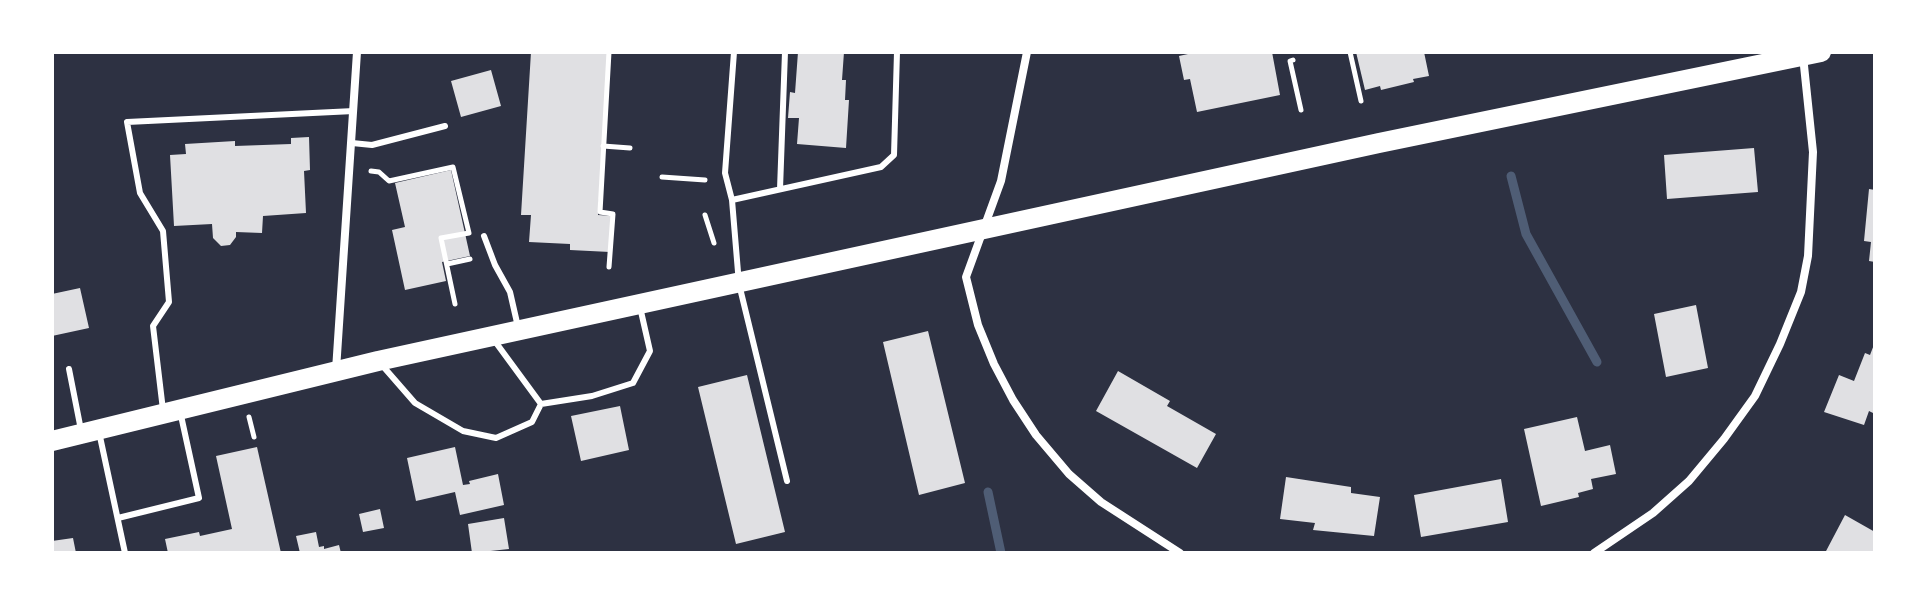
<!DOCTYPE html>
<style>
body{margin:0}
#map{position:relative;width:1927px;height:605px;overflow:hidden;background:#2d3142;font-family:"IBM Plex Serif",serif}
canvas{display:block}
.frame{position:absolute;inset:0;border:54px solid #fff;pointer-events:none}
</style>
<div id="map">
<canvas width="1927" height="605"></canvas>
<div class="frame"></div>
</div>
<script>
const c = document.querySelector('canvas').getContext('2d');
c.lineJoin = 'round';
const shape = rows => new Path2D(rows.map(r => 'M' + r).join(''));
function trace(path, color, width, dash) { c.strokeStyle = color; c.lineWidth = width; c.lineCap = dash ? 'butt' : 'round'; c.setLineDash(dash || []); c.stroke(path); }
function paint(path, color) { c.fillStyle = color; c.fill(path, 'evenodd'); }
trace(shape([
 [1511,176,1526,234,1597,362],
 [988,492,1001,553]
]), '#4f5d75', 9);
paint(shape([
 [531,52,608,52,598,215,612,216,610,252,570,250,570,244,529,242,531,215,521,215],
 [798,52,844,52,842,80,846,80,845,100,849,100,846,148,797,144,799,118,788,118,790,92,795,93],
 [1197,52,1272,52,1280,95,1197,112,1190,79,1184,80,1179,56],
 [1356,52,1424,52,1429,76,1413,79,1414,82,1381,90,1380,86,1365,90],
 [491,70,501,106,461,117,451,81],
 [309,137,310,170,304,171,306,213,263,216,262,233,236,232,236,237,230,245,221,246,213,238,212,224,174,226,170,155,186,154,185,144,235,141,235,146,291,144,291,138],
 [1754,148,1758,192,1667,199,1664,155],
 [451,170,470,256,442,262,446,281,405,290,392,230,405,227,395,183],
 [1869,189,1875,190,1875,262,1869,261,1871,242,1864,241],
 [80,288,89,328,52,336,52,294],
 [1696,305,1708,368,1666,377,1654,314],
 [928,331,965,483,919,495,883,342],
 [1875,342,1875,414,1869,411,1864,425,1824,412,1839,375,1854,381,1865,353,1870,355],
 [1118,371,1170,401,1167,406,1216,434,1197,468,1096,411],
 [747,375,785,532,736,544,698,387],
 [620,406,629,450,581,461,571,416],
 [1577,417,1585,451,1610,445,1616,474,1591,479,1593,489,1578,493,1579,497,1541,506,1524,429],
 [257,447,281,553,168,553,165,539,199,532,200,536,232,529,216,456],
 [455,447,463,485,470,484,469,481,498,474,504,505,460,515,455,492,416,501,407,458],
 [1286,477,1351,487,1351,493,1380,497,1374,536,1313,530,1315,523,1280,519],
 [1501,479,1508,522,1421,537,1414,495],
 [380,509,384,528,363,532,359,514],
 [1845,515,1875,532,1875,553,1825,553],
 [504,518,509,549,472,553,468,524],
 [316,532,319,547,324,546,324,549,339,545,341,553,300,553,296,536],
 [73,538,76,553,52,553,52,541]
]), '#e0e0e3');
trace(shape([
 [609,52,600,212,613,214,609,267],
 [1350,52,1361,101],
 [1293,60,1290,61,1301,110],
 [603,146,630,148],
 [371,171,379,172,389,181,453,167,469,233,441,238,455,304],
 [662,177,705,180],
 [705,215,714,243],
 [447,264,470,259],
 [249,417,254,437]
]), '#fff', 5);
trace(shape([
 [734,52,725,173,732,200,739,284,787,481],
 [352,143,372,145,445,126],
 [780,189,785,52],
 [732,200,881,167,894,155,897,52],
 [484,236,495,265,510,292,518,327],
 [381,364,415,403,463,431,496,438,532,422,541,404,494,340],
 [69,369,81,430],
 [541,404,592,396,633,383,650,351,640,307],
 [163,410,153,326,169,302,163,231,140,193,127,122,354,111],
 [99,432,125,553],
 [118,518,199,498,180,411]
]), '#fff', 6);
trace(shape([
 [1027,52,1001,181,966,277,978,325,994,364,1013,400,1036,435,1069,474,1101,502,1180,553],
 [336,370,357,52],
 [1594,553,1653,513,1689,481,1724,439,1755,396,1780,344,1801,292,1808,256,1813,152,1803,56]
]), '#fff', 8);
trace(shape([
 [52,441,378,361,1379,143,1821,52]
]), '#fff', 20);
</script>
